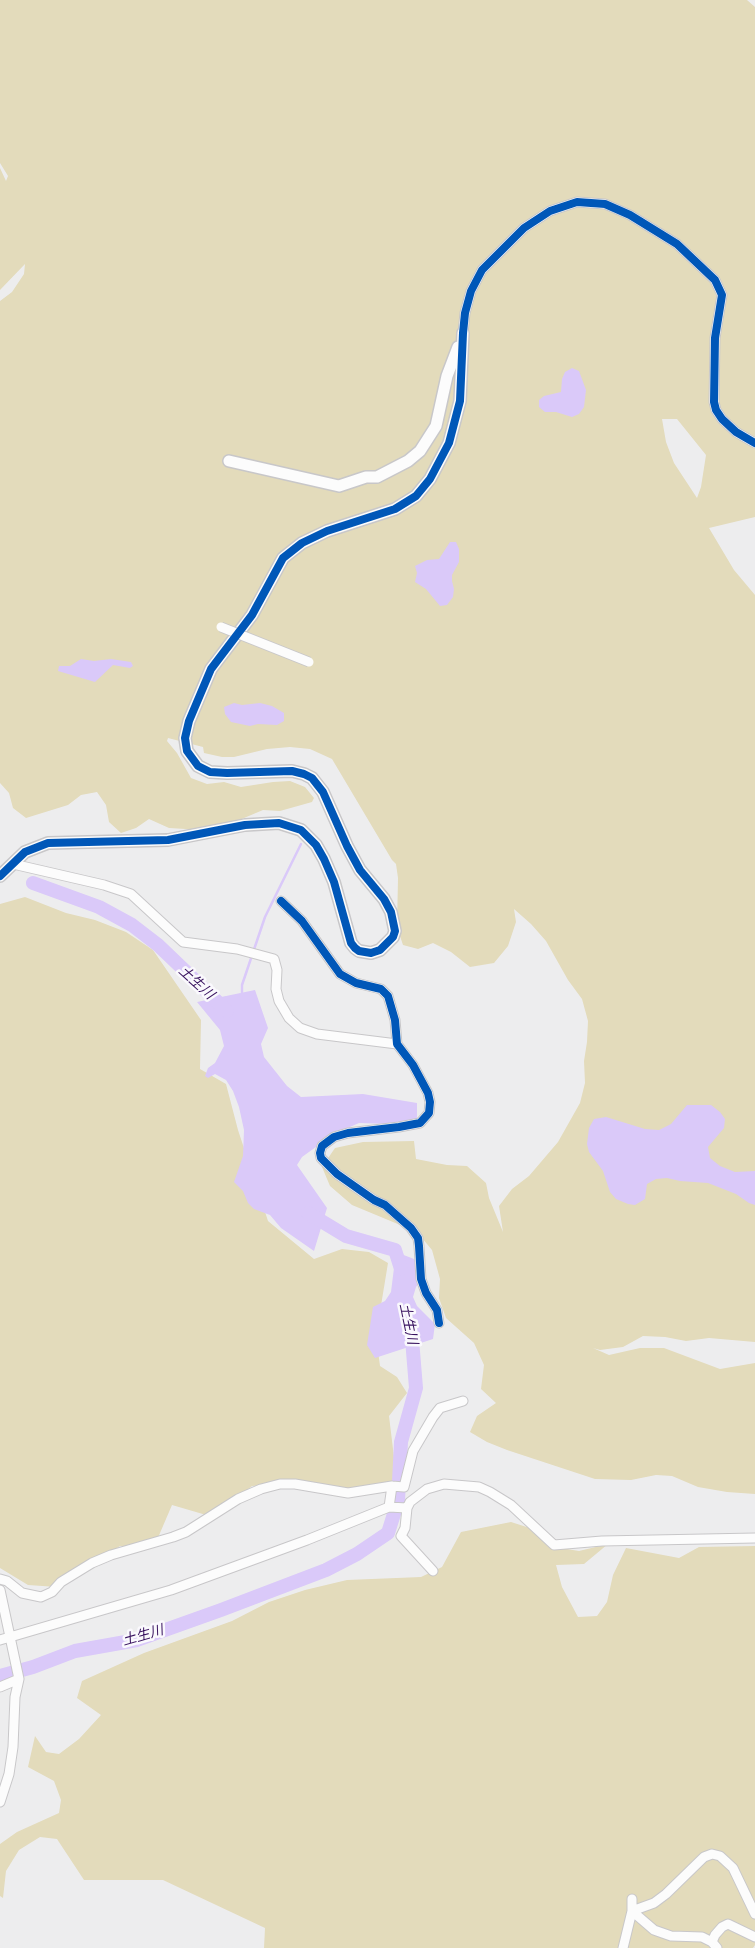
<!DOCTYPE html>
<meta charset="utf-8">
<style>
body{margin:0}
canvas{display:block;background:#ededee}
</style>
<canvas width="755" height="1948"></canvas>
<script>
const c = document.querySelector('canvas').getContext('2d');
c.lineJoin = 'round';
function paint(path, color) { c.fillStyle = color; c.fill(path, 'evenodd'); }
const shape = rows => new Path2D(rows.map(r => 'M' + r).join(''));
function trace(path, color, width, dash) { c.strokeStyle = color; c.lineWidth = width; c.lineCap = dash ? 'butt' : 'round'; c.setLineDash(dash || []); c.stroke(path); }
function drawText(font, color, halo, rows, align = 'center') {
  c.font = font + ' "DM Sans","Noto Sans JP",sans-serif'; c.lineWidth = 5; c.setLineDash([]); c.textBaseline = 'middle'; c.strokeStyle = halo; c.fillStyle = color; for (const [text, x, y, turn = 0] of rows) {
    c.save(); c.translate(x, y); c.rotate((+turn || 0) * Math.PI / 180); c.textAlign = isNaN(turn) ? turn : align; if (halo) c.strokeText(text, 0, 0); c.fillText(text, 0, 0); c.restore();
  }
}
paint(shape([
 [0,0,747,0,755,7,755,517,709,528,734,570,755,595,755,1342,709,1338,686,1341,665,1337,643,1336,623,1347,600,1350,593,1348,609,1355,640,1348,664,1348,720,1369,755,1363,755,1494,727,1492,698,1487,672,1476,656,1475,631,1480,595,1479,507,1450,487,1442,470,1432,477,1416,496,1403,481,1389,484,1365,474,1343,446,1318,439,1298,440,1279,432,1250,417,1232,352,1205,330,1186,322,1167,335,1148,363,1142,414,1141,416,1159,447,1165,467,1166,486,1183,489,1198,503,1232,499,1206,512,1189,529,1176,558,1142,580,1103,585,1083,584,1061,587,1042,588,1021,582,999,568,980,546,941,531,924,514,909,516,922,508,946,494,963,470,967,451,952,433,943,418,949,403,945,397,927,398,878,396,864,392,860,332,759,310,749,290,747,267,749,234,757,222,757,204,753,203,747,168,738,167,741,177,753,191,778,207,784,224,782,241,787,273,782,290,781,305,787,314,798,312,802,280,811,263,810,218,829,202,830,169,828,149,819,136,828,121,833,109,822,106,805,97,792,81,795,68,805,26,818,13,808,9,793,0,783,0,301,12,292,24,274,25,264,0,290,0,168,6,181,8,176,0,163],
 [662,419,677,419,706,455,701,487,697,498,674,463,666,442],
 [25,897,66,913,95,920,126,932,153,950,201,1020,200,1069,226,1084,238,1130,268,1221,314,1259,342,1249,369,1252,388,1263,376,1336,380,1366,397,1377,407,1393,389,1416,397,1482,366,1492,295,1483,252,1486,213,1517,172,1505,154,1547,120,1546,57,1587,28,1585,0,1568,0,904],
 [511,1522,536,1530,555,1547,579,1551,608,1544,584,1564,556,1565,562,1587,578,1617,597,1616,607,1602,613,1575,626,1548,679,1558,699,1547,755,1546,755,1945,753,1948,264,1948,265,1928,163,1880,84,1880,57,1839,40,1837,19,1850,6,1871,3,1898,0,1896,0,1844,17,1832,59,1813,61,1800,54,1781,28,1767,35,1736,46,1752,59,1754,79,1739,101,1715,77,1698,82,1681,144,1653,232,1621,269,1602,305,1590,347,1580,421,1577,442,1567,461,1532]
]), '#e3dbbb');
paint(shape([
 [572,368,579,371,586,390,584,407,579,414,572,417,556,412,545,412,539,407,539,400,544,396,561,392,562,379,565,372],
 [450,542,456,542,459,549,459,562,452,575,452,581,454,589,453,597,447,605,440,606,426,589,415,582,417,573,415,566,427,560,439,559],
 [81,659,94,661,111,659,131,662,133,666,130,668,113,665,95,682,58,671,59,666,70,666],
 [234,703,242,705,260,703,272,706,284,713,284,721,277,725,258,724,250,726,231,722,225,714,224,707],
 [255,990,268,1028,261,1044,264,1057,287,1086,301,1097,363,1094,417,1103,417,1125,359,1123,334,1134,302,1157,297,1165,327,1208,314,1251,281,1228,270,1215,254,1209,248,1203,243,1191,234,1182,243,1156,244,1130,239,1107,233,1091,226,1080,215,1074,208,1078,205,1076,208,1068,215,1063,224,1046,220,1030,197,1002],
 [687,1105,711,1105,720,1112,725,1119,724,1128,708,1147,710,1158,720,1166,735,1172,755,1171,755,1205,749,1203,736,1194,708,1183,680,1181,667,1178,656,1179,647,1184,645,1199,635,1205,628,1204,616,1199,610,1192,603,1171,589,1152,587,1144,589,1128,594,1119,606,1117,645,1129,659,1130,671,1124],
 [396,1252,414,1259,420,1268,421,1280,416,1287,413,1297,417,1306,435,1324,433,1339,375,1358,367,1345,373,1307,385,1301,391,1292]
]), '#dac9f9');
trace(shape([
 [242,995,242,985,265,917,301,844]
]), '#dac9f9', 2.5);
trace(shape([
 [33,883,99,907,132,925,158,945,227,1011],
 [308,1213,346,1236,395,1250,401,1269],
 [0,1676,33,1667,75,1651,137,1640,221,1610,326,1570,357,1554,388,1533,398,1501,401,1442,416,1388,411,1327]
]), '#dac9f9', 14);
const street = shape([
 [463,333,465,313,471,291,482,270,524,228,550,211,577,202,605,204,630,215,677,244,715,280,722,295,715,338,714,402,716,410,722,419,736,432,755,443],
 [13,864,104,885,131,894,183,942,237,949,274,959,277,970,276,989,279,1001,289,1018,300,1028,317,1034,397,1044],
 [281,901,302,921,340,974,356,983,381,989,388,996,395,1020,397,1044,413,1065,428,1093,430,1102,429,1113,420,1123,399,1127,348,1133,334,1137,322,1146,320,1153,321,1158,337,1174,374,1200,385,1205,411,1228,418,1238,419,1246,421,1279,426,1293,437,1310,439,1323],
 [392,1486,389,1507,407,1508],
 [433,1571,401,1536,405,1528,407,1508,410,1502,427,1489,444,1484,479,1487,490,1492,511,1505,554,1545,602,1541,755,1538],
 [0,1579,7,1581,22,1593,41,1597,52,1592,61,1582,92,1563,111,1555,173,1537,186,1532,238,1499,261,1489,280,1484,295,1484,348,1493,392,1486,404,1487,413,1451,433,1417,440,1408,463,1401],
 [0,1590,19,1679,15,1697,13,1747,9,1774,0,1802],
 [0,1640,171,1590,307,1540,389,1507],
 [0,1687,19,1679],
 [632,1911,654,1903,666,1894,704,1857,712,1854,720,1856,733,1868,755,1914],
 [632,1911,654,1930,671,1936,702,1937,712,1942,717,1948],
 [712,1942,715,1935,722,1927,728,1924,755,1937],
 [623,1948,632,1911,632,1899]
]);
const secondary = shape([
 [229,461,339,486,366,477,377,477,408,461,420,451,436,426,447,376,458,347],
 [0,876,25,852,48,843,168,840,245,825,279,823,301,830,316,845,324,859,334,882,351,943,355,948,359,951,371,953,380,950,393,937,395,931,391,912,384,899,360,870,347,846,323,792,312,778,304,774,292,771,227,773,210,772,198,766,187,751,185,738,189,721,211,669,252,615,283,558,302,543,327,531,395,509,416,496,430,479,449,443,460,401,463,333]
]);
trace(street, '#c8c7c9', 11);
trace(secondary, '#c8c7c9', 14);
trace(street, '#fcfcfc', 9);
trace(secondary, '#fcfcfc', 11);
const streetBridge = shape([
 [221,627,309,662]
]);
trace(streetBridge, '#c8c7c9', 11, []);
trace(streetBridge, '#fcfcfc', 9);
trace(shape([
 [0,876,25,852,48,843,168,840,245,825,279,823,301,830,316,845,324,859,334,882,351,943,355,948,359,951,371,953,380,950,393,937,395,931,391,912,384,899,360,870,347,846,323,792,312,778,304,774,292,771,227,773,210,772,198,766,187,751,185,738,189,721,211,669,252,615,283,558,302,543,327,531,395,509,416,496,430,479,449,443,460,401,463,333,465,313,471,291,482,270,524,228,550,211,577,202,605,204,630,215,677,244,715,280,722,295,715,338,714,402,716,410,722,419,736,432,755,443],
 [281,901,302,921,340,974,356,983,381,989,388,996,395,1020,397,1044,413,1065,428,1093,430,1102,429,1113,420,1123,399,1127,348,1133,334,1137,322,1146,320,1153,321,1158,337,1174,374,1200,385,1205,411,1228,418,1238,419,1246,421,1279,426,1293,437,1310,439,1323]
]), '#0057b8', 8);
drawText('italic 14px', '#38125f', '#faf9fd', [
 ["土生川",196,983,42],
 ["土生川",408,1324,78],
 ["土生川",143,1636,-16]
]);
</script>
